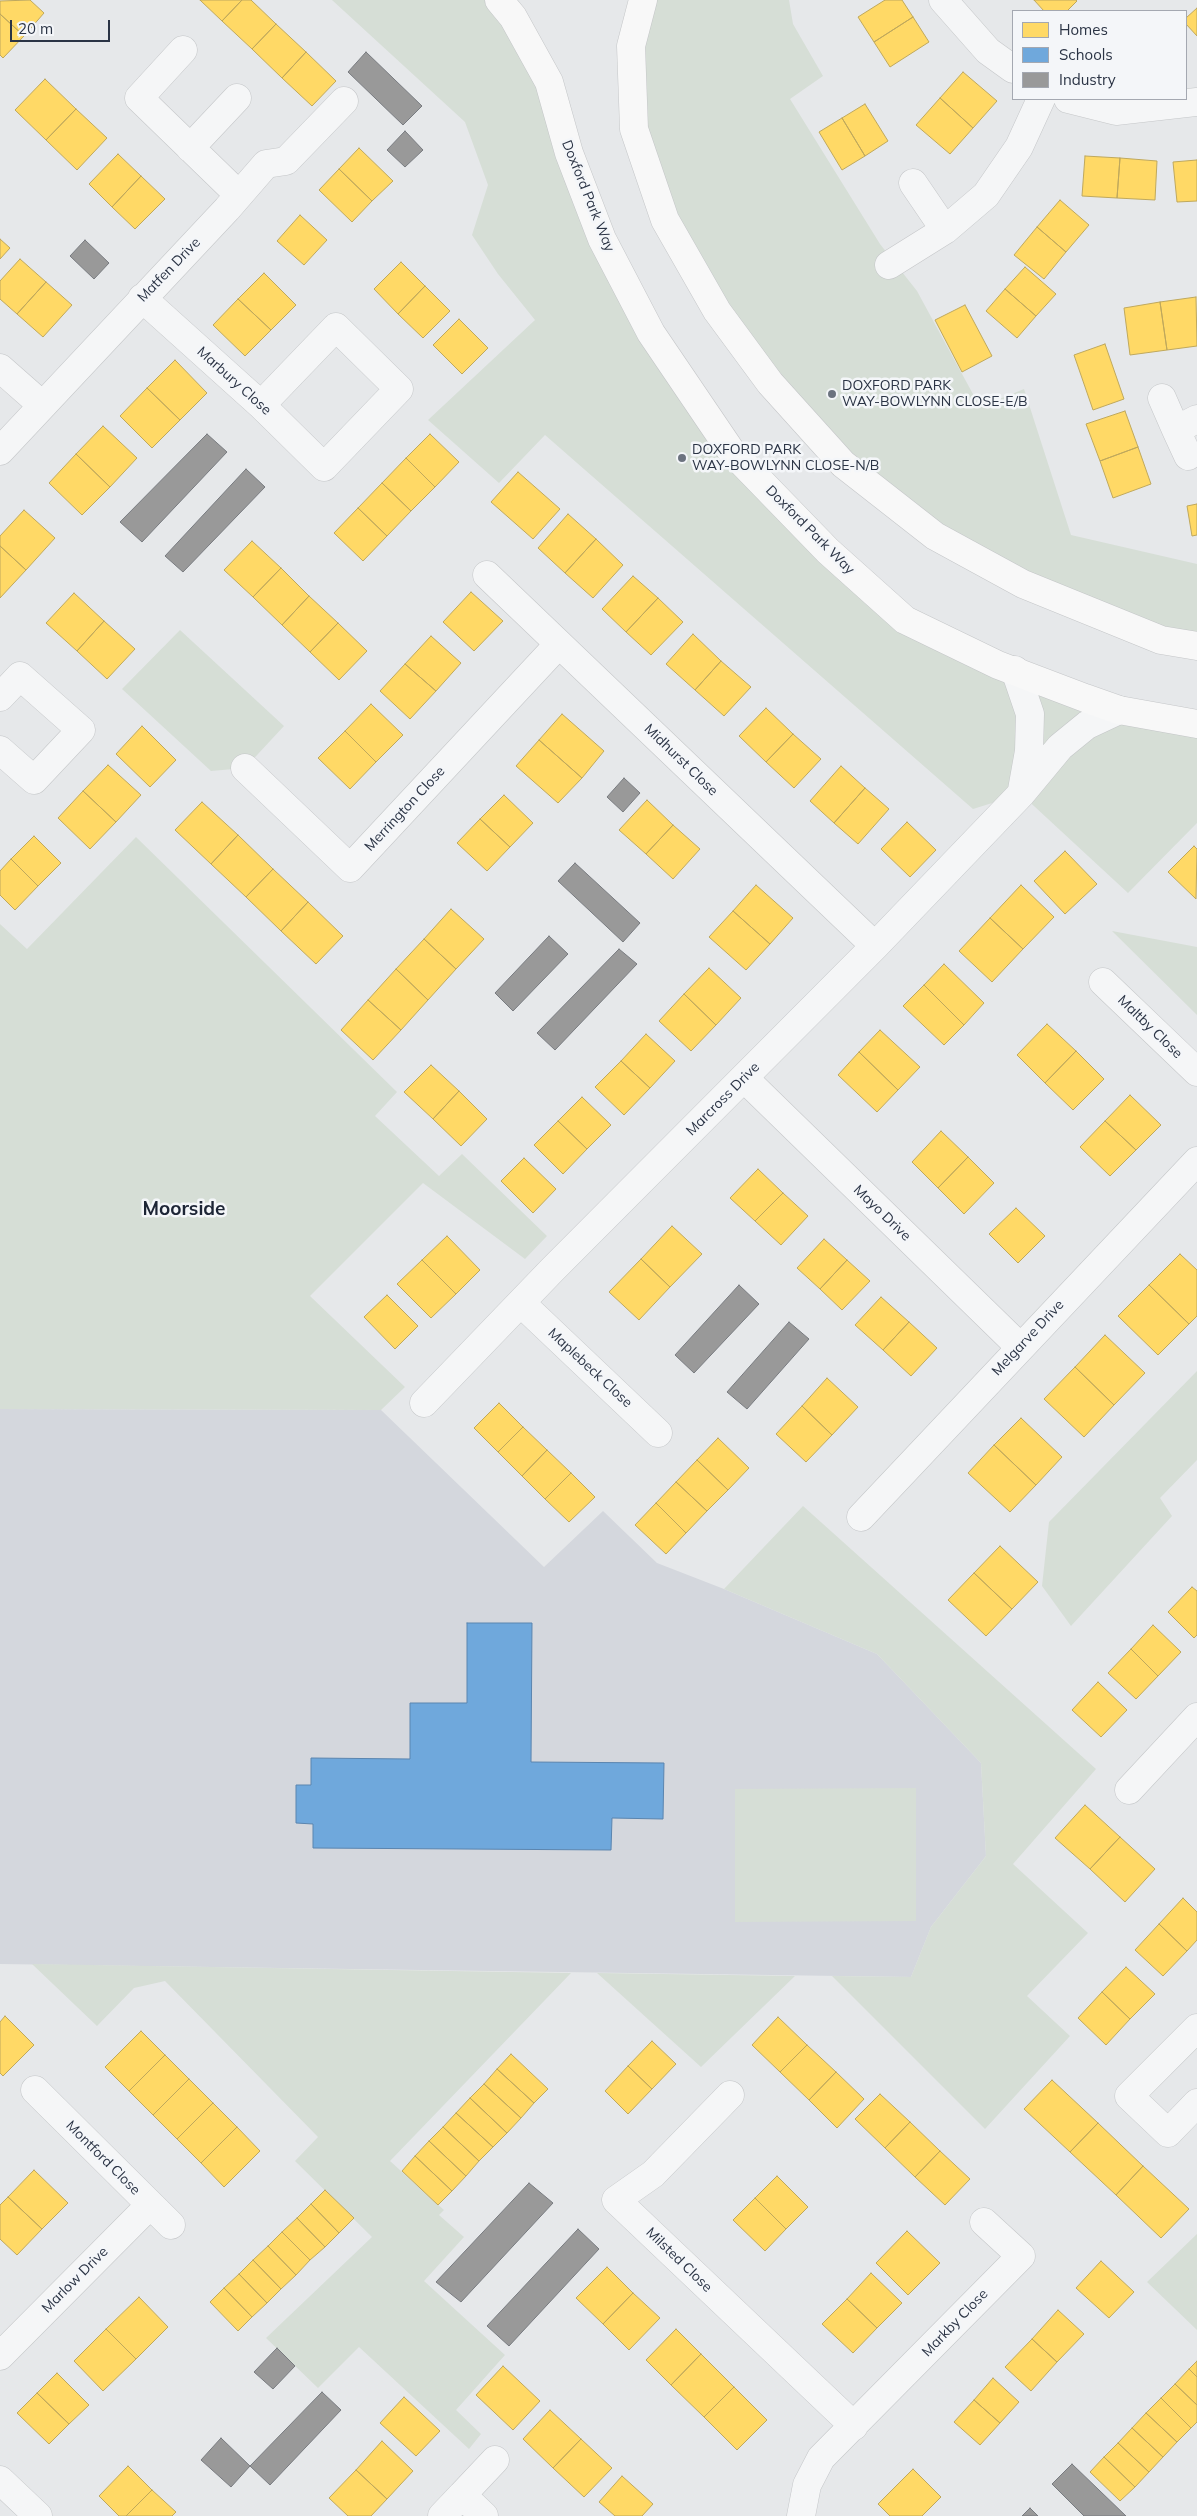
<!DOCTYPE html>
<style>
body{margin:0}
#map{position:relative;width:1197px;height:2516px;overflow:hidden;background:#e6e8ea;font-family:Mulish,sans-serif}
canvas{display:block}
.legend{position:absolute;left:1012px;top:10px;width:175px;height:90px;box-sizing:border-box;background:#f4f6f9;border:1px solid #a4a8b1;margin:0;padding:6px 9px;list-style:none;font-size:15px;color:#2b3445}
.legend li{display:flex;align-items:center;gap:10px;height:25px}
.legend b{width:25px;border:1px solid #a4a8b1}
.scale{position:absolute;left:10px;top:20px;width:100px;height:22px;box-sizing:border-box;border:2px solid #2b3445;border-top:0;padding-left:6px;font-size:15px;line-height:18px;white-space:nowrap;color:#2b3445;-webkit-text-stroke:4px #f4f6f9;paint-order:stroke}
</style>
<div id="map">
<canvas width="1197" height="2516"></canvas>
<ul class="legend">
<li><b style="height:14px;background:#ffd966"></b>Homes</li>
<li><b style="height:14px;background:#6fa8dc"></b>Schools</li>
<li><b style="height:14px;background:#999"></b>Industry</li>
</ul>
<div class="scale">20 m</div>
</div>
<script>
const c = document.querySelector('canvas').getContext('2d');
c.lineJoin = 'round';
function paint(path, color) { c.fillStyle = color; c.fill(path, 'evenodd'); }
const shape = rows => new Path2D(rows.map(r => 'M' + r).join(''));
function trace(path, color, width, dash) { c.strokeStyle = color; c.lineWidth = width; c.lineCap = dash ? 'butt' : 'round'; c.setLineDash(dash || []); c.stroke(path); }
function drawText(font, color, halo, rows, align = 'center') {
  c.font = font + ' Mulish,sans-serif'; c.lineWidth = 5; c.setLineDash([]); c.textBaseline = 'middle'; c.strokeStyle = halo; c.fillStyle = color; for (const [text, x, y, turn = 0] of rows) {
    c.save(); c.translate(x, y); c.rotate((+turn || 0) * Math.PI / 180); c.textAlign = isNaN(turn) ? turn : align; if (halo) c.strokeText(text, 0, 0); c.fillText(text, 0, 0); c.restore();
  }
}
paint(shape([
 [0,1409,381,1410,544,1567,603,1511,657,1563,724,1589,877,1654,981,1763,986,1856,931,1927,911,1977,0,1964]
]), '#d4d7dd');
paint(shape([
 [332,0,499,0,569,153,731,451,905,620,1197,724,1197,823,1128,893,1021,794,973,809,545,435,499,483,428,420,535,320,498,274,472,235,488,185,465,122],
 [643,0,789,0,793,24,823,76,790,99,880,244,917,291,980,407,1024,389,1071,535,1197,564,1197,646,1023,584,843,464,717,311,634,129],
 [180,630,284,726,245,768,211,771,122,689],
 [136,837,397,1092,375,1116,439,1176,462,1154,547,1236,525,1259,423,1183,310,1296,405,1387,381,1410,0,1409,0,924,27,949],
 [1112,931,1197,947,1197,1015],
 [1197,1371,1197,1460,1160,1498,1172,1516,1071,1626,1042,1586,1049,1522],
 [803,1506,1096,1769,1013,1864,1088,1933,1027,1996,1070,2036,985,2129,832,1976,911,1977,931,1927,986,1856,981,1763,877,1654,724,1589],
 [916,1788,916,1921,735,1922,735,1789],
 [32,1964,571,1973,390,2161,444,2210,439,2215,464,2237,424,2281,505,2355,456,2410,481,2434,469,2449,359,2347,318,2388,266,2338,372,2237,295,2161,318,2137,165,1981,134,1988,97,2026],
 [597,1973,795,1976,701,2067],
 [1197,2234,1197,2330,1147,2282]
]), '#d6ded6');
const homes = shape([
 [30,0,44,13,24,36,0,14,0,1,30,0],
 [200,0,242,0,222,21,200,0],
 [242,0,251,0,276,24,252,49,222,21,242,0],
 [885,0,902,0,913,17,874,42,858,17,885,0],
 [1034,0,1076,0,1077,1,1067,11,1044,11,1034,0],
 [1197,8,1197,36,1186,24,1186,18,1197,8],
 [0,14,24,36,3,58,0,55,0,14],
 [913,17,929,42,890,67,874,42,913,17],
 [276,24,306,52,282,78,252,49,276,24],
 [306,52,336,81,312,106,282,78,306,52],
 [963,72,997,101,973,128,940,98,963,72],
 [45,79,76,109,46,140,15,110,45,79],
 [940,98,973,128,950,154,916,125,940,98],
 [865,104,888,141,865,156,842,118,865,104],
 [76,109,107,138,77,170,46,140,76,109],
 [842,118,865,156,842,170,819,132,842,118],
 [359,148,393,181,372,201,339,169,359,148],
 [118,154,141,176,112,207,89,184,118,154],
 [1085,156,1120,158,1117,198,1082,196,1085,156],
 [1120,158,1157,161,1155,200,1117,198,1120,158],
 [1197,160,1197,201,1177,202,1173,162,1197,160],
 [339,169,372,201,352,222,319,190,339,169],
 [141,176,165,199,135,229,112,207,141,176],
 [1060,200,1089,225,1066,252,1037,227,1060,200],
 [300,215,327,240,304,265,277,241,300,215],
 [1037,227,1066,252,1044,279,1014,255,1037,227],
 [0,239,10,248,0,259,0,239],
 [20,259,46,282,17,314,0,299,0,281,20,259],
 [401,262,425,286,398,314,374,289,401,262],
 [1025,267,1056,294,1036,316,1005,289,1025,267],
 [264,273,296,305,271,330,238,299,264,273],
 [46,282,72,305,43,337,17,314,46,282],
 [425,286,450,311,423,338,398,314,425,286],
 [1005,289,1036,316,1017,338,986,311,1005,289],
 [1196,297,1197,346,1167,350,1160,302,1196,297],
 [238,299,271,330,245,356,213,325,238,299],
 [1160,302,1167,350,1130,355,1124,308,1160,302],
 [965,305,992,356,962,372,935,320,965,305],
 [459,319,488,348,462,374,433,345,459,319],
 [1105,344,1124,399,1093,410,1074,355,1105,344],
 [175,360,207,393,180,420,147,388,175,360],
 [147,388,180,420,152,448,120,416,147,388],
 [1125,411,1138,447,1100,461,1086,424,1125,411],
 [103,426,137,458,110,487,76,454,103,426],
 [430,434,459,462,435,487,406,458,430,434],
 [1138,447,1151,484,1113,498,1100,461,1138,447],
 [76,454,110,487,82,515,49,483,76,454],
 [406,458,435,487,411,511,382,483,406,458],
 [518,472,560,509,533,539,491,502,518,472],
 [382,483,411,511,387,536,358,508,382,483],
 [1197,504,1197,535,1192,536,1187,506,1197,504],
 [358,508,387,536,363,561,334,533,358,508],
 [24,510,55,538,26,570,0,546,0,536,24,510],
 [568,514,596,539,565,573,538,548,568,514],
 [596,539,623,565,593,598,565,573,596,539],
 [252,541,281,568,253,597,224,570,252,541],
 [0,546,26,570,0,598,0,546],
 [281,568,309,596,282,625,253,597,281,568],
 [633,576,658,598,626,632,602,609,633,576],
 [471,592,503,621,474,651,443,622,471,592],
 [74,593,104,621,77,651,46,623,74,593],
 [309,596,338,623,310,652,282,625,309,596],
 [658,598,683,622,651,655,626,632,658,598],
 [104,621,135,649,107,679,77,651,104,621],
 [338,623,367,651,339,680,310,652,338,623],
 [693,634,721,661,695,690,666,664,693,634],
 [431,636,461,663,436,691,405,664,431,636],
 [721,661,751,687,724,716,695,690,721,661],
 [405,664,436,691,410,719,380,691,405,664],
 [371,704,403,735,376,762,345,731,371,704],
 [766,708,793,734,766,762,739,736,766,708],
 [562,714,604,751,582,778,539,740,562,714],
 [142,726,176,760,150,787,116,754,142,726],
 [345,731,376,762,350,789,318,758,345,731],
 [793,734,821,759,794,788,766,762,793,734],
 [539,740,582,778,558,803,516,766,539,740],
 [108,765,141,795,116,822,83,791,108,765],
 [841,766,865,788,834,823,810,801,841,766],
 [865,788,889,809,858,844,834,823,865,788],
 [83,791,116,822,90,849,58,818,83,791],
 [504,795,533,823,510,847,480,819,504,795],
 [647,800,673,825,646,854,619,830,647,800],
 [202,802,238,835,211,864,175,830,202,802],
 [480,819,510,847,487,871,457,843,480,819],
 [907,822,936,850,910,877,881,849,907,822],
 [673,825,700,849,673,879,646,854,673,825],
 [238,835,273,869,246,897,211,864,238,835],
 [34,836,61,863,38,886,11,859,34,836],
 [1194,846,1197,849,1196,899,1168,872,1194,846],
 [1065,851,1097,884,1065,914,1034,881,1065,851],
 [11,859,38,886,15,910,0,895,0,871,11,859],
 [273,869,308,902,281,931,246,897,273,869],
 [756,885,793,918,770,944,733,911,756,885],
 [1021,885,1054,917,1023,949,990,918,1021,885],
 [308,902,343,936,316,964,281,931,308,902],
 [451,909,484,939,456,969,424,939,451,909],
 [733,911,770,944,746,970,709,937,733,911],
 [990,918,1023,949,992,982,959,951,990,918],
 [424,939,456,969,428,1000,396,969,424,939],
 [944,964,984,1003,964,1025,924,985,944,964],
 [709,968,741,998,716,1025,684,994,709,968],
 [396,969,428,1000,401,1030,368,1000,396,969],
 [924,985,964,1025,944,1045,903,1006,924,985],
 [684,994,716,1025,691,1051,659,1021,684,994],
 [368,1000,401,1030,373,1060,341,1030,368,1000],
 [1047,1024,1076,1051,1045,1083,1017,1055,1047,1024],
 [880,1030,920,1067,898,1090,859,1052,880,1030],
 [646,1034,675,1061,650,1088,621,1061,646,1034],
 [1076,1051,1104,1079,1073,1110,1045,1083,1076,1051],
 [859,1052,898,1090,877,1112,838,1075,859,1052],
 [621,1061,650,1088,624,1115,595,1087,621,1061],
 [431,1065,459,1091,433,1119,404,1092,431,1065],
 [459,1091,487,1119,461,1146,433,1119,459,1091],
 [1130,1095,1161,1125,1136,1150,1105,1121,1130,1095],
 [582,1097,611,1125,587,1149,558,1121,582,1097],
 [558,1121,587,1149,563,1174,534,1145,558,1121],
 [1105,1121,1136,1150,1110,1176,1080,1147,1105,1121],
 [941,1131,968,1157,938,1188,912,1162,941,1131],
 [968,1157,994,1183,964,1214,938,1188,968,1157],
 [524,1158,556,1189,533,1213,501,1181,524,1158],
 [758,1169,783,1193,755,1221,730,1198,758,1169],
 [783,1193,808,1216,781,1245,755,1221,783,1193],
 [1016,1208,1045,1236,1018,1263,989,1234,1016,1208],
 [672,1226,702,1254,670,1287,641,1259,672,1226],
 [447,1236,480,1270,456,1294,422,1260,447,1236],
 [824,1239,847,1260,820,1289,797,1268,824,1239],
 [1180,1254,1197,1270,1197,1316,1189,1324,1149,1285,1180,1254],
 [641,1259,670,1287,639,1320,609,1292,641,1259],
 [422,1260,456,1294,431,1318,397,1284,422,1260],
 [847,1260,870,1281,842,1310,820,1289,847,1260],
 [1149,1285,1189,1324,1158,1355,1118,1316,1149,1285],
 [387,1295,418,1326,395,1349,364,1317,387,1295],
 [881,1297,909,1322,883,1350,855,1325,881,1297],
 [909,1322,937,1348,911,1376,883,1350,909,1322],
 [1105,1335,1145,1373,1114,1405,1075,1367,1105,1335],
 [1075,1367,1114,1405,1084,1437,1044,1399,1075,1367],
 [827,1378,858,1407,832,1435,802,1406,827,1378],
 [499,1403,523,1427,498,1452,474,1428,499,1403],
 [802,1406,832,1435,806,1462,776,1434,802,1406],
 [1021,1418,1062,1457,1036,1485,994,1445,1021,1418],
 [523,1427,547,1450,522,1476,498,1452,523,1427],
 [718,1438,749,1468,728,1490,697,1460,718,1438],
 [994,1445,1036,1485,1010,1512,968,1473,994,1445],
 [547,1450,571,1473,545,1499,522,1476,547,1450],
 [697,1460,728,1490,707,1511,676,1482,697,1460],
 [571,1473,595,1497,569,1522,545,1499,571,1473],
 [676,1482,707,1511,686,1533,656,1503,676,1482],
 [656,1503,686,1533,666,1554,635,1525,656,1503],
 [1000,1546,1038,1582,1012,1609,974,1573,1000,1546],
 [974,1573,1012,1609,986,1636,948,1600,974,1573],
 [1192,1587,1197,1591,1197,1635,1194,1638,1168,1612,1192,1587],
 [1153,1625,1181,1652,1158,1676,1131,1649,1153,1625],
 [1131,1649,1158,1676,1136,1699,1108,1673,1131,1649],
 [1098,1682,1127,1710,1101,1737,1072,1710,1098,1682],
 [1085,1805,1120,1837,1090,1869,1055,1838,1085,1805],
 [1120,1837,1155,1869,1125,1902,1090,1869,1120,1837],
 [1183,1898,1197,1912,1197,1940,1187,1951,1159,1924,1183,1898],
 [1159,1924,1187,1951,1163,1976,1135,1950,1159,1924],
 [1126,1967,1155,1994,1130,2019,1102,1992,1126,1967],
 [1102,1992,1130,2019,1106,2045,1078,2018,1102,1992],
 [5,2016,34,2045,3,2076,0,2073,0,2022,5,2016],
 [778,2017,807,2045,780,2072,752,2045,778,2017],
 [141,2031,165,2055,129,2091,105,2067,141,2031],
 [652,2041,676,2064,652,2089,628,2066,652,2041],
 [807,2045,836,2072,809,2100,780,2072,807,2045],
 [511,2054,548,2089,534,2103,497,2069,511,2054],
 [165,2055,189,2079,153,2115,129,2091,165,2055],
 [628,2066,652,2089,628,2114,605,2091,628,2066],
 [497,2069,534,2103,521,2118,484,2084,497,2069],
 [836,2072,864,2099,837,2128,809,2100,836,2072],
 [189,2079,213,2103,177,2139,153,2115,189,2079],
 [1052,2080,1098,2123,1070,2152,1024,2109,1052,2080],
 [484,2084,521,2118,507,2133,470,2098,484,2084],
 [880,2094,910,2122,885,2148,855,2119,880,2094],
 [470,2098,507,2133,493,2147,456,2113,470,2098],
 [213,2103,237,2127,201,2163,177,2139,213,2103],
 [456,2113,493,2147,479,2161,443,2127,456,2113],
 [910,2122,940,2151,915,2177,885,2148,910,2122],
 [1098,2123,1143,2166,1116,2195,1070,2152,1098,2123],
 [237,2127,260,2151,224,2187,201,2163,237,2127],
 [443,2127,479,2161,466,2176,429,2141,443,2127],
 [429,2141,466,2176,452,2191,415,2156,429,2141],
 [940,2151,970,2179,945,2205,915,2177,940,2151],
 [415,2156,452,2191,438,2205,402,2171,415,2156],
 [1143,2166,1189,2209,1161,2238,1116,2195,1143,2166],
 [34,2170,68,2203,42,2229,8,2197,34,2170],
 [777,2176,808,2207,786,2229,755,2198,777,2176],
 [325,2190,354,2218,339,2233,311,2204,325,2190],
 [8,2197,42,2229,17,2255,0,2239,0,2205,8,2197],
 [755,2198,786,2229,765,2251,733,2220,755,2198],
 [311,2204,339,2233,325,2247,297,2218,311,2204],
 [297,2218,325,2247,310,2260,282,2232,297,2218],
 [907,2231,940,2263,908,2295,876,2263,907,2231],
 [282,2232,310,2260,296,2275,268,2246,282,2232],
 [268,2246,296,2275,281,2289,253,2260,268,2246],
 [253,2260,281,2289,267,2303,239,2274,253,2260],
 [1101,2261,1134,2292,1109,2318,1076,2288,1101,2261],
 [607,2267,633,2293,603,2324,576,2298,607,2267],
 [871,2273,902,2303,877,2328,847,2299,871,2273],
 [239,2274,267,2303,252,2317,224,2288,239,2274],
 [224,2288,252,2317,238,2331,210,2302,224,2288],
 [633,2293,660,2318,629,2350,603,2324,633,2293],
 [139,2297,168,2327,136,2359,106,2329,139,2297],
 [847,2299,877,2328,853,2353,822,2324,847,2299],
 [1058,2310,1084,2334,1057,2362,1032,2339,1058,2310],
 [106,2329,136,2359,103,2391,74,2361,106,2329],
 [676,2329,701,2354,671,2385,646,2360,676,2329],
 [1032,2339,1057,2362,1031,2391,1005,2367,1032,2339],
 [701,2354,734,2387,704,2417,671,2385,701,2354],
 [1197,2361,1197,2377,1189,2369,1197,2361],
 [503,2366,540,2401,513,2430,476,2395,503,2366],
 [1189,2369,1197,2377,1197,2405,1175,2384,1189,2369],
 [57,2373,89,2405,69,2424,37,2393,57,2373],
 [993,2378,1019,2402,1000,2423,974,2400,993,2378],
 [1175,2384,1197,2405,1197,2422,1191,2428,1161,2398,1175,2384],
 [734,2387,767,2420,737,2450,704,2417,734,2387],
 [37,2393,69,2424,49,2444,17,2413,37,2393],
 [404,2397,440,2431,416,2456,380,2423,404,2397],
 [1161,2398,1191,2428,1177,2442,1146,2413,1161,2398],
 [974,2400,1000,2423,980,2445,954,2422,974,2400],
 [550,2410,581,2439,553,2468,523,2439,550,2410],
 [1146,2413,1177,2442,1163,2457,1132,2428,1146,2413],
 [1132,2428,1163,2457,1149,2472,1118,2443,1132,2428],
 [581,2439,612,2468,584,2497,553,2468,581,2439],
 [382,2441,413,2471,387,2499,356,2470,382,2441],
 [1118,2443,1149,2472,1135,2487,1104,2457,1118,2443],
 [1104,2457,1135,2487,1120,2501,1090,2472,1104,2457],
 [128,2466,152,2490,126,2516,119,2516,99,2496,128,2466],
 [913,2469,941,2497,922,2516,890,2516,878,2504,913,2469],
 [356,2470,387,2499,371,2516,348,2516,329,2498,356,2470],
 [622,2476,653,2504,642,2516,615,2516,599,2502,622,2476],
 [152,2490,176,2512,172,2516,126,2516,152,2490]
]);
paint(homes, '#ffd966');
trace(homes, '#bfa85c', 1);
const schools = shape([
 [467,1623,532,1623,531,1762,664,1763,663,1819,612,1818,611,1850,313,1848,313,1824,296,1823,296,1785,311,1785,311,1758,410,1759,410,1703,467,1703,467,1623]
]);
paint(schools, '#6fa8dc');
trace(schools, '#5b85af', 1);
const industry = shape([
 [366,52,422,106,403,125,348,72,366,52],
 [405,131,423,150,405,167,387,150,405,131],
 [85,240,109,263,94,279,70,256,85,240],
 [207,434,227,452,142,542,120,522,207,434],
 [246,469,265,487,183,572,165,556,246,469],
 [624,778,640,793,623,812,607,797,624,778],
 [575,863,640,923,623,942,558,881,575,863],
 [549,936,568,954,513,1011,495,993,549,936],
 [619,949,637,964,555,1050,537,1033,619,949],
 [739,1285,759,1304,694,1373,675,1355,739,1285],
 [789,1322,809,1339,747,1409,727,1392,789,1322],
 [529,2183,553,2203,461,2302,436,2282,529,2183],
 [578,2229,599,2249,509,2346,487,2326,578,2229],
 [277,2348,295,2366,273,2389,254,2372,277,2348],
 [322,2392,341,2410,270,2485,250,2466,322,2392],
 [221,2438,250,2466,231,2487,201,2460,221,2438],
 [1072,2464,1126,2516,1084,2516,1052,2484,1072,2464],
 [1030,2508,1038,2516,1022,2516,1030,2508]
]);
paint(industry, '#999');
trace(industry, '#787b80', 1);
const street = shape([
 [943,0,988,51,1013,69],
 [183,50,139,98,239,195],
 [1068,99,1116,111,1197,102],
 [190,148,237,98],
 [913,183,945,230],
 [889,265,945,230,986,195,1019,147,1041,99],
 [142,298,261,405,324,467,399,389,336,327,261,405],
 [0,368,42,405],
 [1162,398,1176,430,1197,419],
 [1176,430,1188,456],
 [0,451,227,209,266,164,286,161,344,101],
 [487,575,875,946],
 [1015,670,1030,714,1029,751,1022,790],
 [0,697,20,676,81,730,34,780,0,750],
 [245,768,350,868,559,644],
 [1103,982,1197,1072],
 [744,1078,1020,1347],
 [521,1303,658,1433],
 [424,1403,552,1270,875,946,1021,794,1060,747,1087,725,1119,710],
 [861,1517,1197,1161],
 [1129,1790,1197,1717],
 [1197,2028,1129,2096,1168,2133,1197,2103],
 [35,2090,171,2225],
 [730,2095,653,2174,616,2200,854,2426],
 [0,2356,150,2205],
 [0,2480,38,2516],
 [462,2495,495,2460],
 [442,2516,462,2495,484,2516],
 [801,2516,807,2485,821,2458,1021,2256,984,2222]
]);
const secondary = shape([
 [499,0,513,17,549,82,569,153,602,239,651,333,731,451,828,551,905,620,998,665,1085,698,1119,710,1197,724],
 [643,0,631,46,634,129,665,220,717,311,770,383,843,464,935,536,1023,584,1161,640,1197,646]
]);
trace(street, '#c4c6c8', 29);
trace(secondary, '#c4c6c8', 29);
trace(street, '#f5f6f7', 28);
trace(secondary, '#f8f8f8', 28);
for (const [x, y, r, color] of [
 [832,394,5,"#6c737f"],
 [682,458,5,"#6c737f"]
]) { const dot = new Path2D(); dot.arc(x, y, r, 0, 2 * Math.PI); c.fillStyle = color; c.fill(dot); trace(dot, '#f4f6f9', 2); }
drawText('14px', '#2b3445', '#f4f6f9', [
 ["Doxford Park Way",588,196,68],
 ["Matfen Drive",169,270,-46],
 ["Marbury Close",234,381,42],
 ["Doxford Park Way",810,530,45],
 ["Midhurst Close",681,760,44],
 ["Merrington Close",405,809,-47],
 ["Maltby Close",1150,1027,44],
 ["Marcross Drive",723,1099,-45],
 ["Mayo Drive",882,1213,44],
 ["Melgarve Drive",1028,1338,-47],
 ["Maplebeck Close",590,1368,43],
 ["Montford Close",103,2158,45],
 ["Milsted Close",679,2260,44],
 ["Marlow Drive",75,2280,-45],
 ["Markby Close",955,2323,-46]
]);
drawText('14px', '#2b3445', '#f4f6f9', [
 ["DOXFORD PARK",842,386],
 ["WAY-BOWLYNN CLOSE-E/B",842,402],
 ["DOXFORD PARK",692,450],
 ["WAY-BOWLYNN CLOSE-N/B",692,466]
], 'left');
drawText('bold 19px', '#1d2536', '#f4f6f9', [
 ["Moorside",184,1209]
]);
</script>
